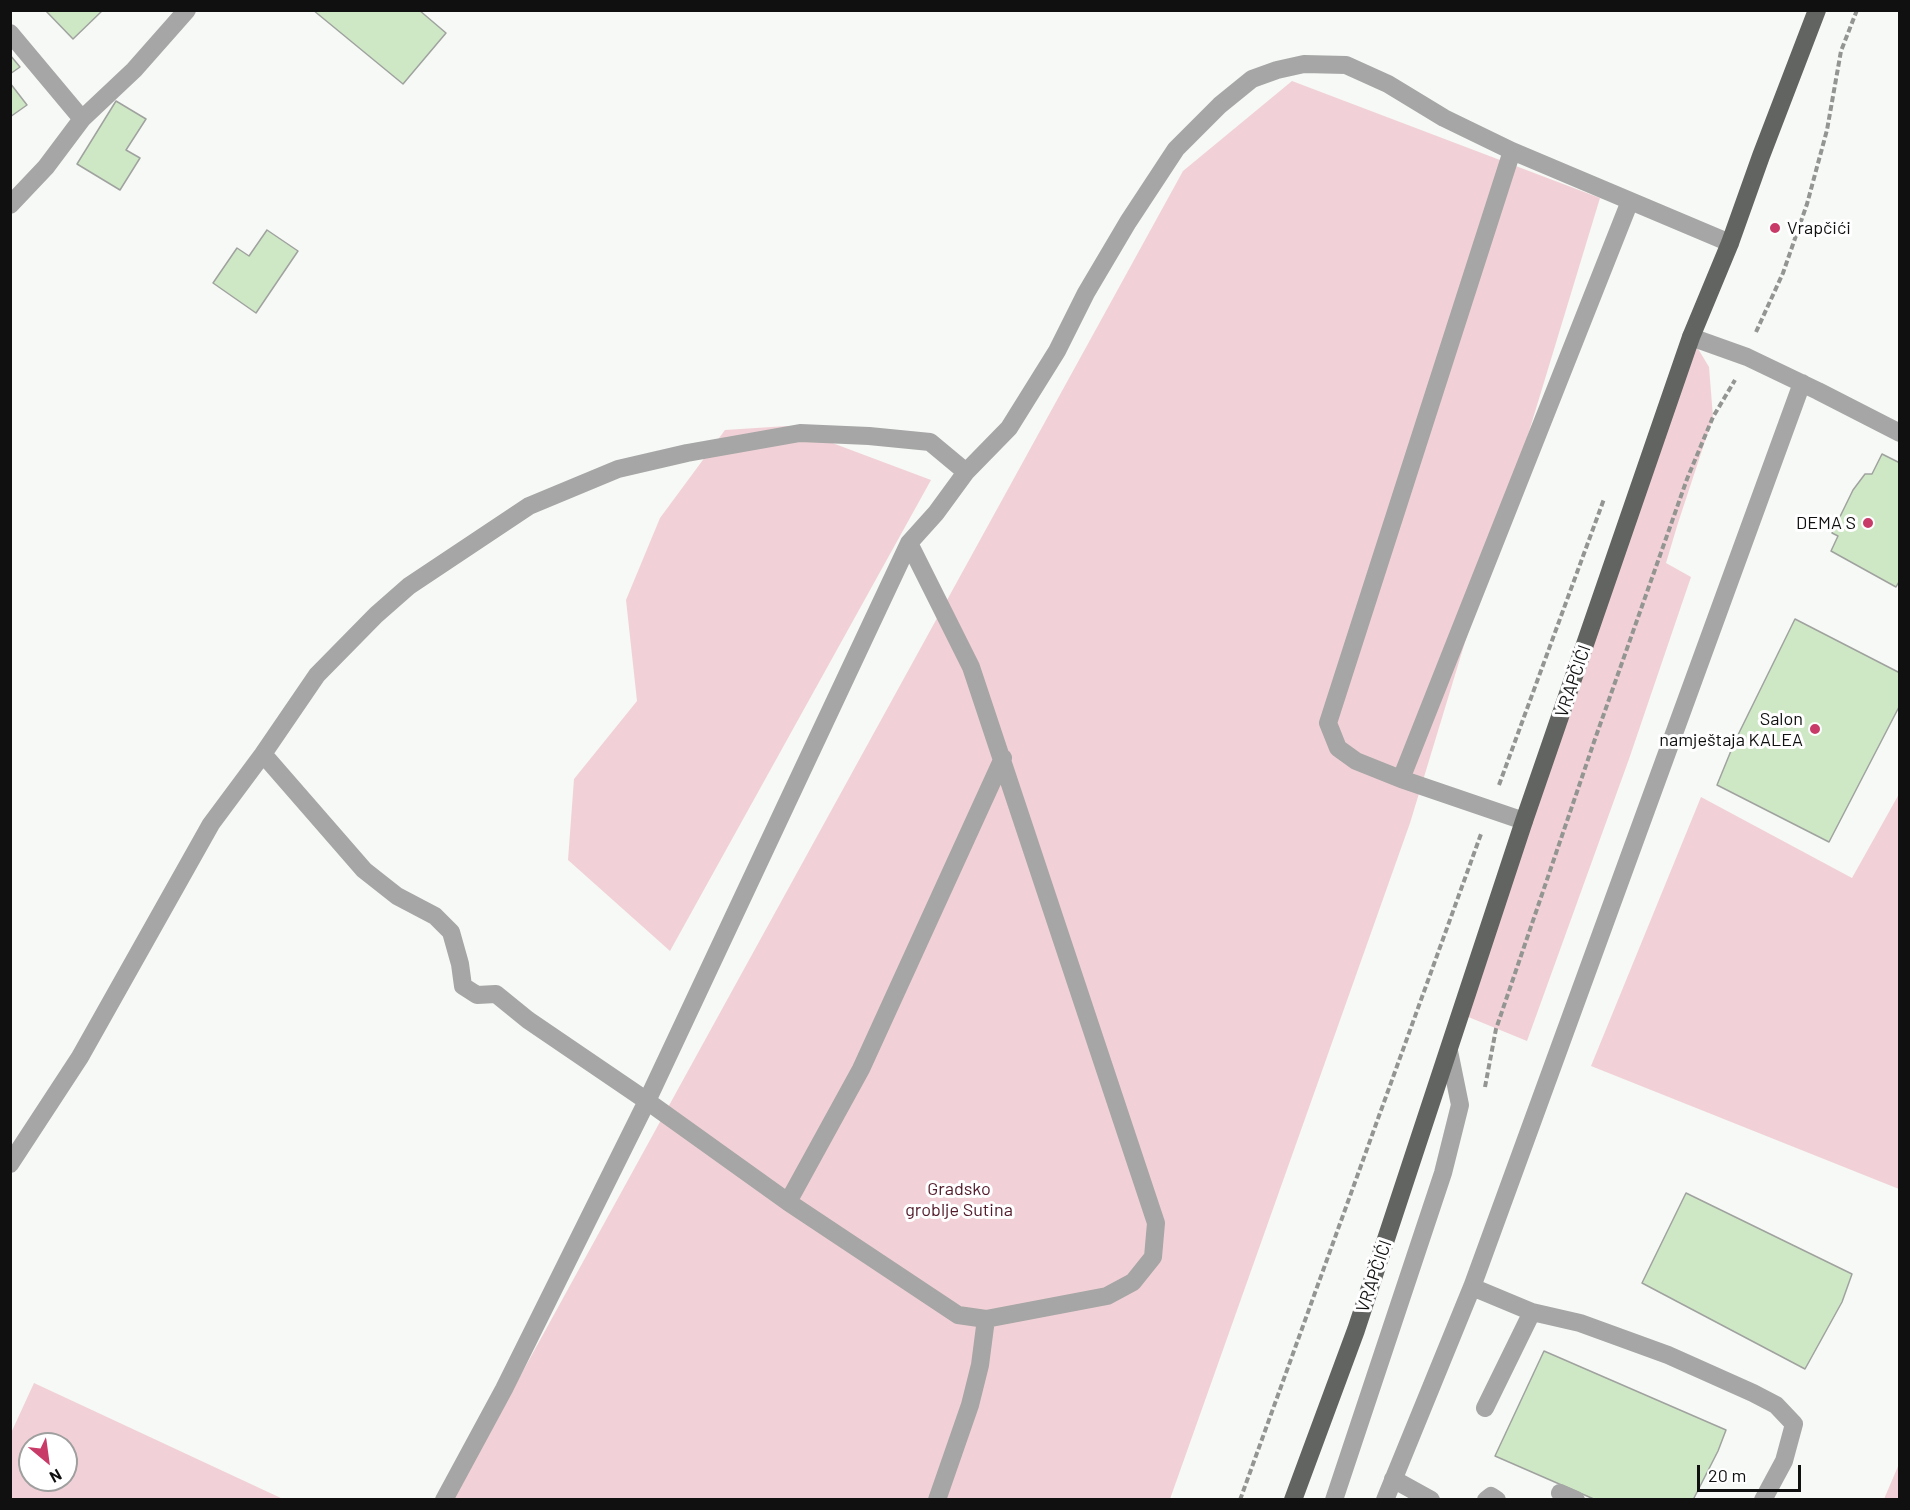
<!DOCTYPE html>
<meta charset="utf-8">
<style>
body{margin:0}
#map{position:relative;width:1910px;height:1510px;overflow:hidden;background:#f6f9f5;font-family:Barlow,sans-serif}
canvas{display:block}
.frame{position:absolute;inset:0;border:12px solid #0f100f;pointer-events:none}
.north{position:absolute;left:18px;top:1432px;width:60px;height:60px;box-sizing:border-box;background:#fff;border:2px solid #9f9f9f;border-radius:50%;rotate:151deg;font-size:16px;font-weight:700;line-height:24px;text-align:center;color:#0f100f}
.north::after{content:'';display:block;margin:auto;width:21px;height:27px;background:#c83b68;clip-path:polygon(50% 0,100% 100%,50% 72%,0 100%)}
.scale{position:absolute;left:1697px;top:1465px;width:104px;height:27px;box-sizing:border-box;border:3px solid #0f100f;border-top:0;padding-left:8px;font-size:18px;line-height:21px;white-space:nowrap;color:#0f100f;-webkit-text-stroke:4px #fff;paint-order:stroke}
</style>
<div id="map">
<canvas width="1910" height="1510"></canvas>
<div class="frame"></div>
<div class="north">N</div>
<div class="scale">20 m</div>
</div>
<script>
const c = document.querySelector('canvas').getContext('2d');
c.lineJoin = 'round';
function paint(path, color) { c.fillStyle = color; c.fill(path, 'evenodd'); }
const shape = rows => new Path2D(rows.map(r => 'M' + r).join(''));
function trace(path, color, width, dash) { c.strokeStyle = color; c.lineWidth = width; c.lineCap = dash ? 'butt' : 'round'; c.setLineDash(dash || []); c.stroke(path); }
function drawText(font, color, halo, rows, align = 'center') {
  c.font = font + ' Barlow,sans-serif'; c.lineWidth = 6; c.setLineDash([]); c.textBaseline = 'middle'; c.strokeStyle = halo; c.fillStyle = color; for (const [text, x, y, turn = 0] of rows) {
    c.save(); c.translate(x, y); c.rotate((+turn || 0) * Math.PI / 180); c.textAlign = isNaN(turn) ? turn : align; if (halo) c.strokeText(text, 0, 0); c.fillText(text, 0, 0); c.restore();
  }
}
paint(shape([
 [1292,81,1600,198,1410,823,1170,1499,452,1500,1183,171],
 [1691,337,1709,367,1713,417,1678,523,1666,563,1691,577,1629,759,1527,1041,1461,1014],
 [787,426,931,480,670,951,568,860,574,779,637,701,626,600,660,518,725,430],
 [1899,794,1899,1189,1591,1066,1701,797,1852,878],
 [34,1383,283,1499,11,1499,11,1433],
 [30,1444,66,1444,66,1480,30,1480],
 [1899,1464,1899,1499,1884,1499]
]), '#f1d1d7');
const building = shape([
 [45,10,103,10,73,39,45,10],
 [313,10,419,10,446,33,403,84,313,10],
 [10,55,20,67,10,74,10,55],
 [10,83,27,105,10,117,10,83],
 [116,101,146,119,126,150,140,158,120,190,77,164,116,101],
 [267,230,298,251,256,313,213,283,237,248,249,256,267,230],
 [1882,454,1900,463,1900,580,1896,587,1831,551,1838,536,1832,533,1853,490,1865,474,1872,474,1882,454],
 [1795,619,1900,673,1900,705,1829,842,1717,785,1735,741,1795,619],
 [1686,1193,1852,1274,1842,1302,1805,1369,1642,1283,1686,1193],
 [1544,1351,1726,1430,1718,1451,1693,1500,1596,1500,1495,1456,1544,1351]
]);
paint(building, '#cee8c5');
trace(building, '#a0a29f', 1.5);
trace(shape([
 [1756,332,1783,273,1807,204,1827,130,1841,51,1857,10],
 [1499,785,1604,499],
 [1485,1087,1496,1029,1595,739,1687,479,1713,417,1735,380],
 [1240,1500,1481,834]
]), '#939592', 4, [6, 3]);
trace(shape([
 [1512,151,1328,723,1338,748,1356,761,1401,779,1524,821],
 [1691,337,1747,357,1818,391,1900,433],
 [263,754,364,870,397,896,435,916,451,932,460,964,463,986,477,995,496,994,528,1020,647,1101,788,1202,958,1315,986,1319,1107,1296,1133,1282,1153,1257,1156,1223,971,667,909,543],
 [1401,779,1630,201],
 [10,1164,80,1057,211,824,263,754,317,675,376,615,409,586,529,506,618,469,687,453,800,433,869,436,930,442,966,472],
 [788,1202,861,1069,1003,758],
 [1472,1287,1532,1312,1580,1323,1668,1355,1753,1393,1776,1405,1794,1424,1784,1461,1763,1500],
 [1485,1408,1532,1312],
 [1393,1479,1431,1500],
 [1560,1493,1576,1500],
 [444,1500,504,1389,647,1101,909,543,936,513,966,472,1009,428,1057,351,1086,293,1128,222,1176,149,1220,105,1252,79,1277,70,1304,64,1346,65,1388,84,1444,118,1512,151,1730,243],
 [937,1500,970,1405,980,1365,986,1319],
 [1385,1500,1472,1287,1802,383],
 [1486,1500,1491,1496,1497,1500]
]), '#a5a6a5', 18);
trace(shape([
 [10,33,82,119],
 [10,205,46,167,82,119,134,70,187,10],
 [1334,1500,1443,1173,1460,1105,1449,1051]
]), '#a5a6a5', 18);
trace(shape([
 [1293,1500,1356,1330,1524,821,1691,337,1730,243,1761,156,1817,10]
]), '#616461', 18);
for (const [x, y, r, color] of [
 [1775,228,6,"#c83b68"],
 [1868,523,6,"#c83b68"],
 [1815,729,6,"#c83b68"]
]) { const dot = new Path2D(); dot.arc(x, y, r, 0, 2 * Math.PI); c.fillStyle = color; c.fill(dot); trace(dot, '#fff', 2); }
drawText('18px', '#0f100f', '#fff', [
 ["Vrapčići",1787,228,"left"],
 ["DEMA S",1856,523],
 ["Salon",1803,719],
 ["namještaja KALEA",1803,740]
], 'right');
drawText('18px', '#0f100f', '#fff', [
 ["VRAPČIĆI",1573,681,-71],
 ["VRAPČIĆI",1374,1276,-71]
]);
drawText('18px', '#521b2b', '#fff', [
 ["Gradsko",959,1189],
 ["groblje Sutina",959,1210]
]);
</script>
